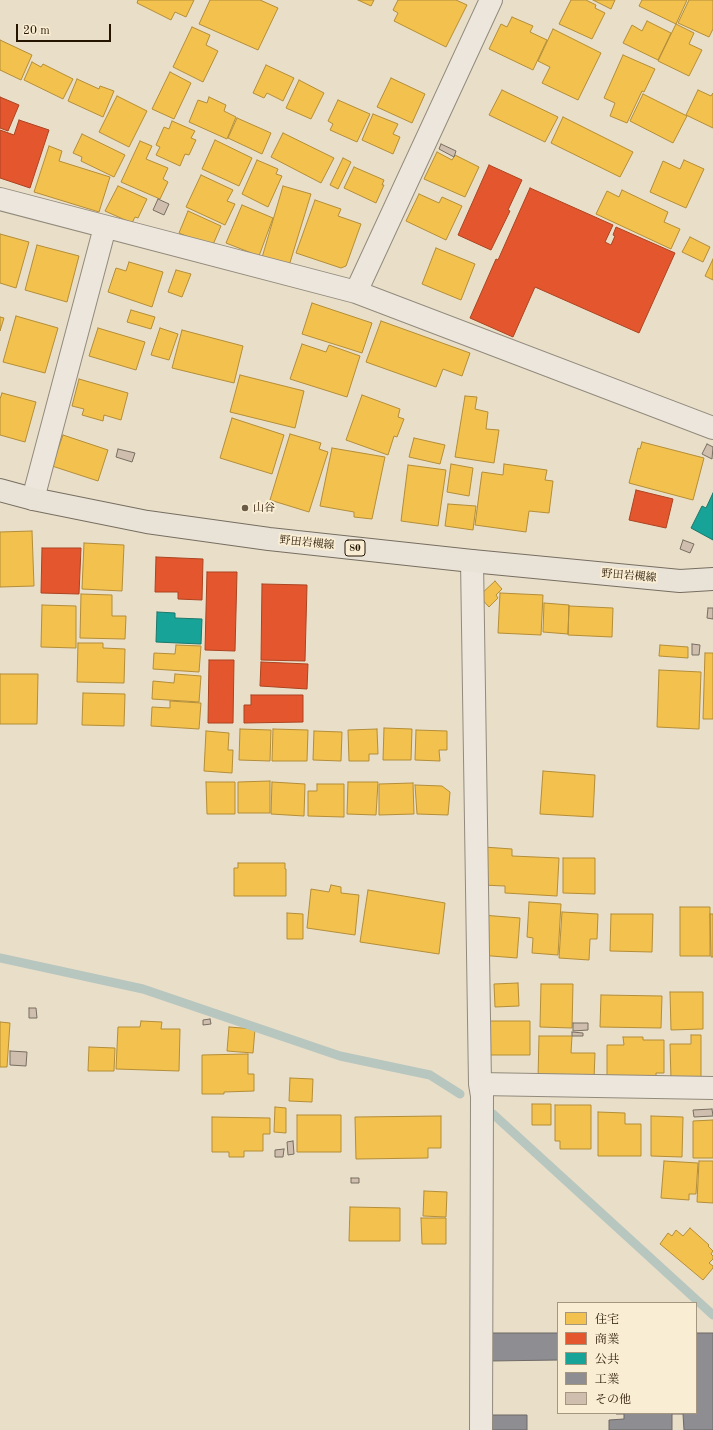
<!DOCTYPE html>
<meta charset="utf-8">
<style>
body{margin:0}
#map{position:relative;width:713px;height:1430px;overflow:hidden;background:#e9dec8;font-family:"Old Standard TT","Noto Serif JP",serif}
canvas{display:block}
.legend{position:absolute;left:557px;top:1302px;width:140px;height:112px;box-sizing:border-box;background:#f9edd3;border:1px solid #a4967f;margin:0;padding:5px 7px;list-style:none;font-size:12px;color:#251400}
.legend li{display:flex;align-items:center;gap:8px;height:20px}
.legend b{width:20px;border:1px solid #a4967f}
.scale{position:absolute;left:16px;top:24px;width:95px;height:18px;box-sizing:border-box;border:2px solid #251400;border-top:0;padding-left:5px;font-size:12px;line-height:14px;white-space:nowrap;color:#251400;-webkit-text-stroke:3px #f9edd3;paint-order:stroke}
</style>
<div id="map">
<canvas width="713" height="1430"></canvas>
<ul class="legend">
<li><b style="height:11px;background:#f2c14e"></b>住宅</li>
<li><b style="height:11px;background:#e4572e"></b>商業</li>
<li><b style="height:11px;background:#17a398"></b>公共</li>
<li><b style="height:11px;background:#8d8d92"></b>工業</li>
<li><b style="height:11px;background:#cfbead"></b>その他</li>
</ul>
<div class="scale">20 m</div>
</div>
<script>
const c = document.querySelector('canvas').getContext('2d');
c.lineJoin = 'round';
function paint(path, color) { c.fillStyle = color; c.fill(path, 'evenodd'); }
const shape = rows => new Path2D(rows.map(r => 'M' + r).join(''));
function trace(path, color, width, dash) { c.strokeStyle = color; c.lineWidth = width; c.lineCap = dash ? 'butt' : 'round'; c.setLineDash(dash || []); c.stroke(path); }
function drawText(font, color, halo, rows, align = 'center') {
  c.font = font + ' "Old Standard TT","Noto Serif JP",serif'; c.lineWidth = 4; c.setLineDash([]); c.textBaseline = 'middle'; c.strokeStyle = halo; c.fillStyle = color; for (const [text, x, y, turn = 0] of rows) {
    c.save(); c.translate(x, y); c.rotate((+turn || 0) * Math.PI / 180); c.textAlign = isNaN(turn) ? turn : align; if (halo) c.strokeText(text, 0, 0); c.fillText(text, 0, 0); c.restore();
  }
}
const homes = shape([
 [138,0,194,0,186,17,175,12,171,20,137,3,138,0],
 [210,0,260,0,278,8,258,50,199,24,210,0],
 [358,0,374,0,371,6,358,0],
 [398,0,456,0,467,5,446,47,394,21,398,13,393,10,398,0],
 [571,0,586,0,596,5,595,8,605,13,592,39,559,24,571,0],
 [593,0,615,0,611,9,593,0],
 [642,0,687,0,676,24,639,6,642,0],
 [689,0,713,0,713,29,709,37,678,23,689,0],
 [512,17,533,26,530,32,547,40,533,70,489,49,501,24,507,27,512,17],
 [647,21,671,33,658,60,623,43,632,25,642,31,647,21],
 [676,24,694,33,689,44,702,50,689,76,658,61,676,24],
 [192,27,210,35,206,45,218,51,203,82,173,67,192,27],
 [553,29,601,53,578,100,542,83,550,67,538,61,553,29],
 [0,40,32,55,21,80,0,70,0,40],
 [623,55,655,69,644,92,642,91,627,123,610,116,615,103,604,98,623,55],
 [32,62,41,67,43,64,73,79,63,99,24,80,32,62],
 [266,65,294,78,283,101,267,93,264,98,253,93,266,65],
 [170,72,191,83,174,119,152,109,170,72],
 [391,78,425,94,412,123,377,107,391,78],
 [77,79,99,89,100,86,114,91,103,117,68,101,77,79],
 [299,80,324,93,311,119,286,108,299,80],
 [502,90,558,117,545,142,489,115,502,90],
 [698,90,711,96,713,93,713,128,686,115,698,90],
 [643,94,687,116,673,143,630,121,643,94],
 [117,96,147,111,129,147,99,132,117,96],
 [209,97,226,105,224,111,236,117,227,139,189,122,198,100,207,103,209,97],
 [338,100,370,114,357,142,330,130,333,124,328,121,338,100],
 [373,114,398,124,393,134,400,137,393,154,362,140,373,114],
 [563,117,633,152,620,177,551,143,563,117],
 [237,118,271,133,262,154,228,138,237,118],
 [172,121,195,131,191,138,196,140,189,155,185,154,180,166,156,155,160,147,156,145,164,127,169,129,172,121],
 [283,133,334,158,321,183,271,157,283,133],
 [82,134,125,155,114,177,81,161,82,157,73,153,82,134],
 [215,140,252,158,239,186,202,169,215,140],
 [140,141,152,146,146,159,168,168,163,179,168,182,160,199,121,182,140,141],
 [49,146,62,151,59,161,110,177,99,212,34,192,49,146],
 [437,152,452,160,455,155,479,167,465,197,424,179,437,152],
 [343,158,351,162,338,189,330,185,343,158],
 [257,160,278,169,276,174,282,176,268,207,242,194,257,160],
 [684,160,704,169,686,208,650,192,663,161,680,169,684,160],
 [354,167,384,180,382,185,384,185,376,203,344,188,354,167],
 [201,175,233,190,227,201,235,204,225,225,186,207,201,175],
 [118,186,147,199,138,218,135,217,132,223,105,211,118,186],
 [283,186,311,194,288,269,261,261,283,186],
 [622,190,668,212,664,222,680,229,671,249,596,214,607,191,619,197,622,190],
 [419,194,439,203,442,197,462,206,446,240,406,221,419,194],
 [315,200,341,209,338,216,361,224,346,266,341,268,296,253,315,200],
 [242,205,273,218,259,256,226,243,242,205],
 [188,211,221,226,212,247,179,233,188,211],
 [0,234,29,242,16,288,0,283,0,234],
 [690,237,710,247,703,262,682,252,690,237],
 [37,245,79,256,67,302,25,290,37,245],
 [436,248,475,264,461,300,422,284,436,248],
 [713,259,713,280,705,276,713,259],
 [129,262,163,272,152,307,108,292,116,268,126,271,129,262],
 [176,270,191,274,182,297,168,292,176,270],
 [312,303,372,323,362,353,302,334,312,303],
 [131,310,155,317,151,329,127,322,131,310],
 [16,316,58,328,45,373,3,362,16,316],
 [0,317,4,318,0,331,0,317],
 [381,321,470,353,462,376,443,369,436,387,366,362,381,321],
 [98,328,145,342,136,370,89,356,98,328],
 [160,328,178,334,169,360,151,355,160,328],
 [182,330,243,346,234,383,172,368,182,330],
 [302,344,326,352,329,345,360,356,347,397,290,379,302,344],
 [240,375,304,391,295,428,230,412,240,375],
 [79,379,128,393,121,420,104,415,103,421,82,415,84,409,72,406,79,379],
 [2,393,36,402,25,442,0,435,0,399,2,393],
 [362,395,400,409,398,417,404,419,397,437,394,436,388,455,346,440,362,395],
 [465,396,477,397,475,409,488,412,486,429,499,430,494,463,455,457,465,396],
 [232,418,284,435,272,474,220,458,232,418],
 [290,434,321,443,319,449,328,452,309,512,270,500,290,434],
 [63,435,108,450,98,481,52,466,63,435],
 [414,438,445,445,440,464,409,457,414,438],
 [642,442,704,458,693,500,629,483,638,448,640,449,642,442],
 [332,448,385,457,372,519,354,517,354,512,320,506,332,448],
 [451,464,473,468,469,496,447,492,451,464],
 [504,464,547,470,545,480,553,481,549,513,529,511,526,532,475,525,482,472,503,475,504,464],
 [408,465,446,470,438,526,401,521,408,465],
 [448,504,476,506,473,530,445,526,448,504],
 [32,531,34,586,0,587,0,532,32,531],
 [84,543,124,545,122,591,82,589,84,543],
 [495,581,502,589,496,595,498,598,489,607,479,596,495,581],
 [500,593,543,595,541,635,498,633,500,593],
 [81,594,112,595,112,616,126,616,125,639,80,638,81,594],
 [544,603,569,605,568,634,543,632,544,603],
 [42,605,76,606,76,648,41,647,42,605],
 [569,606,613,608,612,637,568,635,569,606],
 [78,643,103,643,103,648,125,649,124,683,77,682,78,643],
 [176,645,201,646,199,672,153,669,154,653,175,654,176,645],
 [660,645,688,647,688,658,659,656,660,645],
 [705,653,713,653,713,719,703,719,705,653],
 [659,670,701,672,699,729,657,727,659,670],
 [0,674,38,674,37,724,0,724,0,674],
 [175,674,201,676,199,702,152,699,153,681,174,683,175,674],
 [83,693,125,694,124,726,82,725,83,693],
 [170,701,201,703,199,729,151,726,152,707,170,708,170,701],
 [384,728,412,729,411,760,383,760,384,728],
 [240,729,271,730,270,761,239,760,240,729],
 [273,729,308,730,307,761,272,761,273,729],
 [377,729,378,754,369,754,369,761,349,761,348,730,377,729],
 [416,730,447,731,447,750,439,750,440,761,415,760,416,730],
 [206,731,229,733,228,750,233,750,232,773,204,771,206,731],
 [314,731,342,732,341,761,313,760,314,731],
 [543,771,595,775,593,817,540,814,543,771],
 [270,781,270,813,238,813,238,782,270,781],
 [206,782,235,782,235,814,207,814,206,782],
 [272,782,305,784,304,816,271,814,272,782],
 [348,782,378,782,376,815,347,814,348,782],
 [413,783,414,814,379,815,379,784,413,783],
 [317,784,344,784,344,817,308,816,308,791,317,791,317,784],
 [415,785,442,786,450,792,448,815,417,814,415,785],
 [484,847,512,849,512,856,559,858,557,896,505,893,505,886,482,885,484,847],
 [563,858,595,858,595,894,563,893,563,858],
 [238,863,285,863,285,869,286,869,286,896,234,896,234,868,238,868,238,863],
 [331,885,341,887,341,893,359,895,355,935,307,928,311,889,329,892,331,885],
 [368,890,445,903,439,954,360,942,368,890],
 [529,902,561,904,558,955,532,953,533,938,527,937,529,902],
 [680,907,710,907,710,956,680,956,680,907],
 [562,912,598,914,597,939,590,939,589,960,559,958,562,912],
 [287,913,303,914,303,939,287,939,287,913],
 [611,914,653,914,652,952,610,951,611,914],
 [710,914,713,914,713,957,711,957,710,914],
 [482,915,520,918,517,958,479,955,482,915],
 [518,983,519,1006,495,1007,494,984,518,983],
 [541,984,573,984,572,1028,540,1027,541,984],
 [670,992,703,992,703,1029,671,1030,670,992],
 [601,995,662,996,661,1028,600,1027,601,995],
 [141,1021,162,1022,161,1029,180,1029,179,1071,116,1069,118,1027,140,1027,141,1021],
 [483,1021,530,1021,530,1055,483,1055,483,1021],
 [0,1022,10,1023,7,1067,0,1067,0,1022],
 [229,1027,255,1029,253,1053,227,1051,229,1027],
 [691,1035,701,1035,701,1078,671,1079,670,1044,691,1044,691,1035],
 [539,1036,572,1036,571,1053,595,1053,594,1079,538,1079,539,1036],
 [623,1037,643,1037,643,1040,664,1040,664,1073,656,1073,656,1079,607,1079,607,1045,624,1045,623,1037],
 [89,1047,115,1048,114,1071,88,1071,89,1047],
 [248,1054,248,1074,254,1074,254,1091,224,1092,224,1094,202,1094,202,1055,248,1054],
 [290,1078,313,1079,312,1102,289,1101,290,1078],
 [532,1104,551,1104,551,1125,532,1125,532,1104],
 [555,1105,591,1105,591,1149,560,1149,560,1141,555,1141,555,1105],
 [275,1107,286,1108,286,1133,274,1132,275,1107],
 [598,1112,625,1113,625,1124,641,1124,641,1156,598,1156,598,1112],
 [297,1115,341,1115,341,1152,297,1152,297,1115],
 [441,1116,441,1148,428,1148,428,1158,356,1159,355,1117,441,1116],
 [651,1116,683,1117,682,1157,651,1156,651,1116],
 [212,1117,270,1118,270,1134,263,1134,263,1151,244,1151,244,1157,229,1157,229,1152,212,1152,212,1117],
 [713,1120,713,1158,693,1158,693,1121,713,1120],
 [664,1161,698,1163,696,1194,689,1194,689,1200,661,1198,664,1161],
 [699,1161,713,1161,713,1203,697,1202,699,1161],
 [424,1191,447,1192,446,1217,423,1216,424,1191],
 [350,1207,400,1208,400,1241,349,1241,350,1207],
 [421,1218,446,1218,446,1244,422,1244,421,1218],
 [690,1228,709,1245,708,1246,713,1251,711,1254,713,1256,713,1259,709,1263,713,1266,713,1268,703,1280,660,1244,668,1233,672,1236,676,1230,683,1236,690,1228]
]);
paint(homes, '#f2c14e');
trace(homes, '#b48d37', 1);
const shops = shape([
 [0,97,19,105,8,131,0,128,0,97],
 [19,120,49,130,30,188,0,178,0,130,14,135,19,120],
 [489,165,522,180,508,210,510,211,491,250,458,235,489,165],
 [530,188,613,225,605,242,611,245,615,236,613,235,616,227,675,253,639,333,535,287,513,337,470,318,496,259,498,260,530,188],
 [636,490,673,499,666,528,629,520,636,490],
 [42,548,81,548,79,594,41,593,42,548],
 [156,557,203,559,202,600,178,599,178,592,155,592,156,557],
 [207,572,237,572,235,651,205,650,207,572],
 [262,584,307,585,305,661,261,660,262,584],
 [209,660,234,660,233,723,208,723,209,660],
 [261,662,308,664,307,689,260,686,261,662],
 [251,695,303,695,303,722,244,723,244,705,251,705,251,695]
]);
paint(shops, '#e4572e');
trace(shops, '#ab4320', 1);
const public = shape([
 [713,493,713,540,691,528,702,506,706,508,713,493],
 [157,612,175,613,175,618,202,619,201,644,156,642,157,612]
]);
paint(public, '#17a398');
trace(public, '#1b786a', 1);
const industry = shape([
 [490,1333,558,1333,558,1360,490,1361,490,1333],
 [696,1333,713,1333,713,1430,684,1430,683,1414,672,1414,672,1430,609,1430,609,1420,624,1419,624,1414,616,1414,616,1413,696,1413,696,1333],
 [492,1415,527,1415,527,1430,492,1430,492,1415]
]);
paint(industry, '#8d8d92');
trace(industry, '#6e6966', 1);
trace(shape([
 [0,958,143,989,340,1056,430,1075,460,1094],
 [493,1114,713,1315]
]), '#b7c6bf', 9);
const building = shape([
 [441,144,456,151,454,157,439,149,441,144],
 [158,199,169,204,164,215,153,210,158,199],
 [707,444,713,447,712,459,702,454,707,444],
 [118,449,135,453,132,462,116,457,118,449],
 [683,540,694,544,690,553,680,549,683,540],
 [708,608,713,608,713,619,707,618,708,608],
 [692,644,700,645,699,655,692,655,692,644],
 [29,1008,36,1008,37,1018,29,1018,29,1008],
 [210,1019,211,1024,203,1025,203,1020,210,1019],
 [573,1023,588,1023,588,1030,573,1031,573,1023],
 [572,1032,583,1033,583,1036,572,1036,572,1032],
 [10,1051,27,1052,26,1066,10,1065,10,1051],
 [712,1109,713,1116,694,1117,693,1110,712,1109],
 [293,1141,294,1154,288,1155,287,1142,293,1141],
 [284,1149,283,1157,275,1157,275,1150,284,1149],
 [351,1178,359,1178,359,1183,351,1183,351,1178]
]);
paint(building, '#cfbead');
trace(building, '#776e61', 1);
const street = shape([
 [0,199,356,292,713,428],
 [356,292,491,0],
 [33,499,105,227],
 [472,561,480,1084,482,1096,481,1430],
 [480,1084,713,1088]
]);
const primary = shape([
 [0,490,33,499,147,522,269,539,472,561,680,581,713,579]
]);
trace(street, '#928a7c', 24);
trace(primary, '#776e61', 24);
trace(street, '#ece6dc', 22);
trace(primary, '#e9e2d6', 22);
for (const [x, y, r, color] of [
 [245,508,4,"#6a5b46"]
]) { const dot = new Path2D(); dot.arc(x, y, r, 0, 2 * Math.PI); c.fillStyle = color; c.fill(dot); trace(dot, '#f9edd3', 1.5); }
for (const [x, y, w] of [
 [355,548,20]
]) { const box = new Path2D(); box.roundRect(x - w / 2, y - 8, w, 16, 3); c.fillStyle = '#f9edd3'; c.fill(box); trace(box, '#251400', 1); }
drawText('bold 10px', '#251400', null, [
 ["80",355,548]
]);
drawText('11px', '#251400', '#f9edd3', [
 ["山谷",253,508]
], 'left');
drawText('11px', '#251400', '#f9edd3', [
 ["野田岩槻線",307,543,6],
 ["野田岩槻線",629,576,5]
]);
</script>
